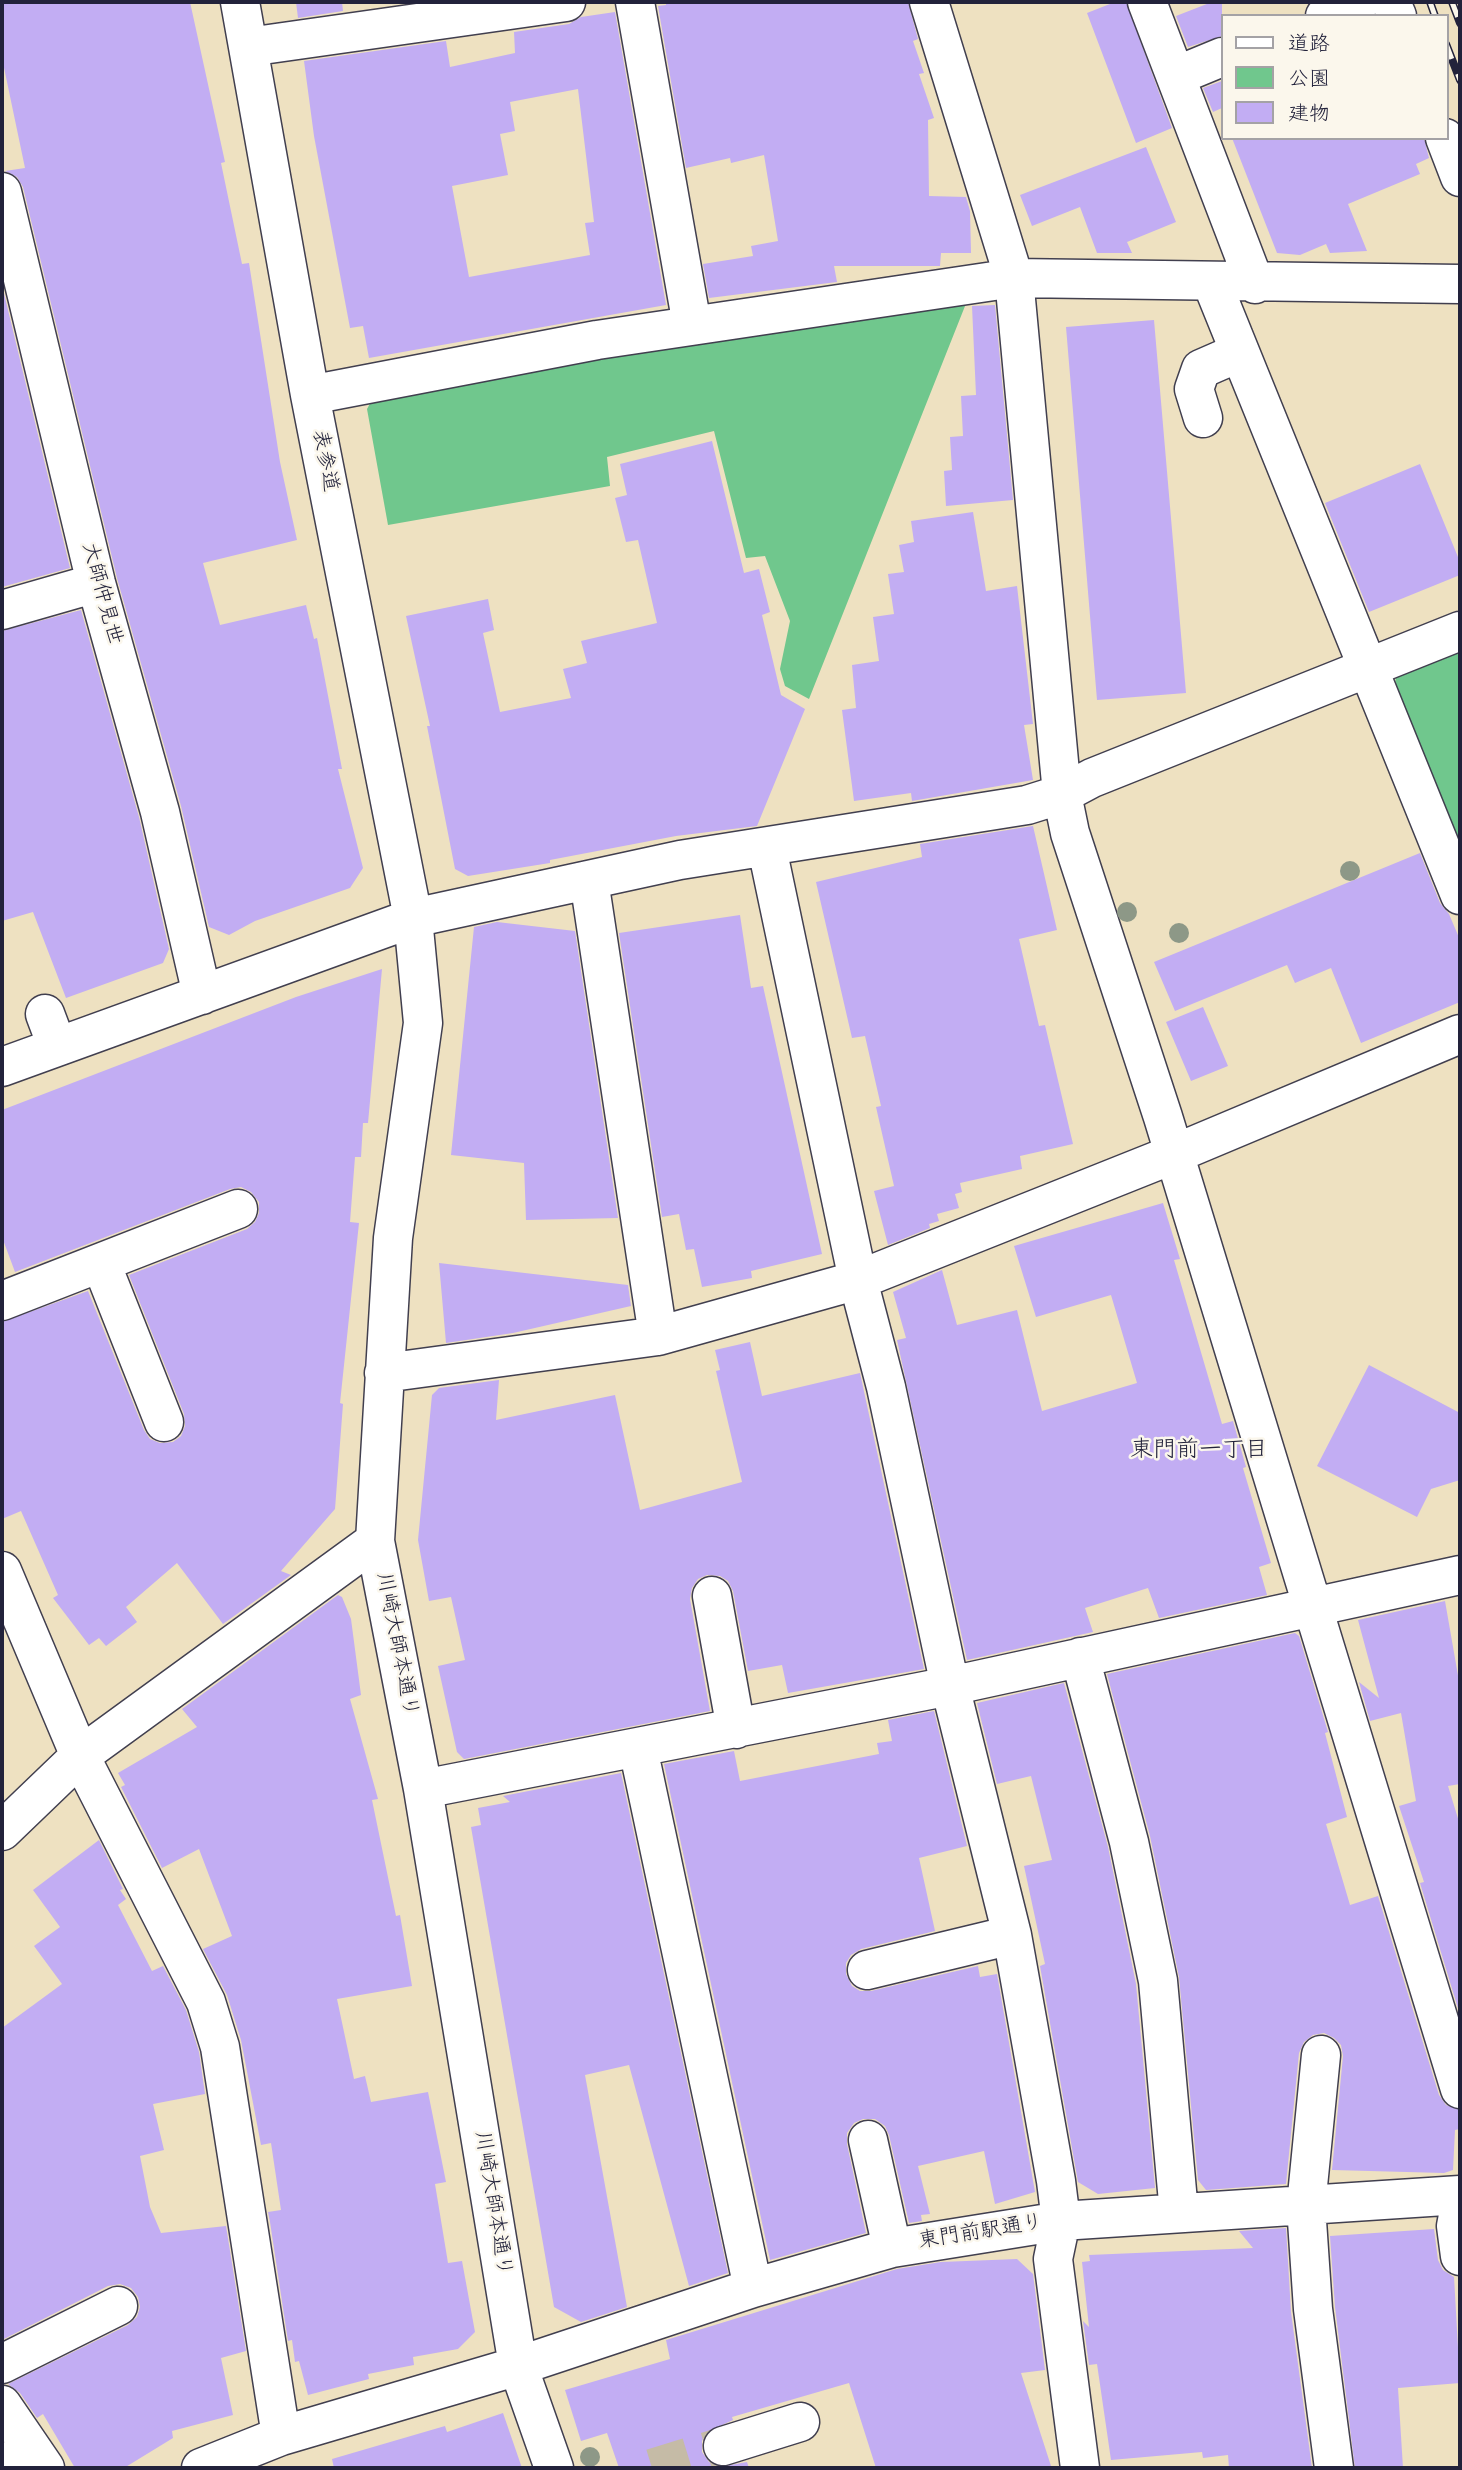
<!DOCTYPE html>
<meta charset="utf-8">
<style>
body{margin:0}
#map{position:relative;width:1462px;height:2470px;overflow:hidden;background:#eee1c1;font-family:"Gochi Hand","Klee One",sans-serif}
canvas{display:block}
.frame{position:absolute;inset:0;border:4px solid #22223b;pointer-events:none}
.legend{position:absolute;left:1221px;top:14px;width:228px;height:126px;box-sizing:border-box;background:#fbf7ec;border:2px solid #a4a2a5;margin:0;padding:9px 12px;list-style:none;font-size:21px;color:#22223b}
.legend li{display:flex;align-items:center;gap:14px;height:35px}
.legend b{width:35px;border:2px solid #a4a2a5}
</style>
<div id="map">
<canvas width="1462" height="2470"></canvas>
<div class="frame"></div>
<ul class="legend">
<li><b style="height:9px;background:#fff"></b>道路</li>
<li><b style="height:19px;background:#70c78d"></b>公園</li>
<li><b style="height:19px;background:#c2adf3"></b>建物</li>
</ul>
</div>
<script>
const c = document.querySelector('canvas').getContext('2d');
c.lineJoin = 'round';
function paint(path, color) { c.fillStyle = color; c.fill(path, 'evenodd'); }
const shape = rows => new Path2D(rows.map(r => 'M' + r).join(''));
function trace(path, color, width, dash) { c.strokeStyle = color; c.lineWidth = width; c.lineCap = dash ? 'butt' : 'round'; c.setLineDash(dash || []); c.stroke(path); }
function drawText(font, color, halo, rows, align = 'center') {
  c.font = font + ' "Gochi Hand","Klee One",sans-serif'; c.lineWidth = 5; c.setLineDash([]); c.textBaseline = 'middle'; c.strokeStyle = halo; c.fillStyle = color; for (const [text, x, y, turn = 0] of rows) {
    c.save(); c.translate(x, y); c.rotate((+turn || 0) * Math.PI / 180); c.textAlign = isNaN(turn) ? turn : align; if (halo) c.strokeText(text, 0, 0); c.fillText(text, 0, 0); c.restore();
  }
}
paint(shape([
 [969,296,809,699,785,686,780,669,790,621,765,556,746,558,714,431,607,457,610,486,388,525,367,409,373,398],
 [1460,644,1460,851,1394,690,1397,670]
]), '#70c78d');
paint(shape([
 [2,2,190,2,225,162,221,163,242,264,249,263,280,462,297,540,203,563,220,625,306,605,314,639,317,638,342,769,338,769,363,868,350,888,255,921,229,935,209,927,181,806,117,578,23,187,17,177,5,171,25,168,2,58],
 [296,2,342,2,343,11,298,18],
 [666,2,908,2,918,39,913,41,924,73,919,74,934,118,928,120,929,196,966,197,970,211,971,253,941,253,940,266,834,266,837,282,709,298,703,264,753,256,751,246,778,241,764,155,731,163,730,158,686,168,658,6,666,5],
 [1115,2,1126,2,1172,128,1136,143,1087,13],
 [1212,2,1222,2,1222,36,1188,47,1176,16],
 [615,12,666,305,369,358,363,326,350,328,314,136,304,61,446,41,450,67,515,53,514,32,569,24,581,17],
 [578,89,594,222,585,223,590,255,469,277,452,186,508,175,500,134,515,131,510,102],
 [1222,81,1222,108,1213,112,1203,88],
 [1232,138,1424,138,1429,158,1416,164,1420,174,1348,204,1367,251,1330,253,1326,244,1300,255,1277,253],
 [1146,147,1176,222,1127,242,1132,253,1097,253,1080,207,1032,226,1020,195],
 [2,285,70,568,2,587],
 [995,305,1013,500,946,506,944,471,952,470,950,437,963,436,961,396,976,395,972,306],
 [1154,320,1186,693,1097,700,1066,327],
 [712,441,744,573,759,569,770,612,762,615,781,695,805,709,757,826,676,836,550,860,550,863,468,876,455,869,427,726,430,726,406,616,488,599,494,630,483,633,500,712,571,698,563,669,587,663,581,641,657,623,638,540,626,542,615,498,627,495,620,464],
 [1420,464,1460,562,1460,575,1369,612,1325,503],
 [973,512,986,591,1017,586,1033,724,1024,725,1033,780,912,801,911,793,854,801,842,710,856,708,852,665,879,661,873,617,894,614,888,574,904,572,899,545,914,542,911,521],
 [81,610,139,817,169,949,163,963,66,998,33,912,2,921,2,631],
 [1033,826,1057,930,1019,939,1039,1026,1045,1025,1073,1144,1020,1156,1022,1169,960,1183,962,1192,955,1194,959,1208,937,1214,939,1221,929,1224,930,1228,888,1245,874,1191,894,1186,876,1107,881,1106,865,1036,852,1038,816,882,922,857,920,844],
 [1420,853,1440,903,1449,914,1460,940,1460,1002,1361,1043,1331,968,1295,983,1287,965,1175,1011,1154,962],
 [740,915,751,988,763,986,822,1254,751,1271,752,1278,702,1287,694,1249,686,1250,679,1214,662,1217,619,933],
 [497,922,575,931,618,1218,526,1220,524,1163,451,1155,474,927],
 [382,969,368,1123,363,1123,361,1157,355,1157,350,1222,359,1223,340,1403,343,1404,335,1509,281,1571,291,1575,223,1624,177,1563,126,1607,137,1622,106,1646,99,1638,89,1645,53,1598,58,1595,21,1511,2,1519,2,1322,88,1291,144,1430,150,1439,160,1443,173,1442,181,1436,185,1426,184,1414,129,1275,247,1229,255,1222,259,1213,259,1202,251,1192,241,1187,230,1189,15,1272,2,1237,2,1110,296,997],
 [1203,1007,1228,1066,1191,1081,1166,1022],
 [1163,1203,1180,1259,1174,1260,1222,1424,1233,1421,1246,1467,1243,1468,1271,1563,1259,1567,1267,1595,1159,1618,1148,1588,1085,1608,1093,1632,967,1660,897,1340,906,1338,893,1292,942,1270,957,1325,1017,1310,1042,1411,1137,1383,1111,1295,1036,1317,1014,1246],
 [439,1263,628,1285,631,1306,513,1333,446,1343],
 [750,1342,762,1396,860,1373,924,1669,788,1693,782,1665,748,1671,733,1591,728,1581,720,1576,707,1575,698,1579,692,1588,690,1599,710,1711,464,1759,457,1752,438,1666,465,1660,451,1597,429,1601,418,1540,432,1395,439,1388,499,1380,496,1420,615,1395,640,1510,742,1482,716,1371,720,1370,715,1350],
 [1369,1365,1460,1413,1460,1480,1431,1489,1417,1517,1317,1466],
 [338,1595,342,1597,351,1619,361,1695,350,1699,378,1799,372,1800,396,1916,400,1915,412,1986,337,1999,354,2079,365,2076,371,2102,428,2092,446,2182,435,2184,448,2263,462,2261,475,2332,458,2349,413,2357,414,2365,368,2374,369,2379,308,2395,299,2361,295,2362,292,2340,288,2341,270,2222,268,2212,281,2210,271,2143,261,2145,241,2040,227,1995,203,1949,232,1936,199,1849,162,1868,121,1787,125,1785,118,1773,197,1727,182,1709],
 [1445,1601,1460,1687,1460,1784,1448,1786,1460,1825,1460,2015,1420,1883,1424,1882,1399,1806,1416,1801,1401,1713,1370,1721,1359,1682,1379,1698,1358,1620],
 [1295,1633,1299,1636,1328,1732,1325,1733,1347,1817,1326,1824,1350,1905,1378,1896,1439,2095,1446,2105,1460,2110,1460,2129,1455,2130,1453,2170,1444,2173,1332,2170,1343,2056,1341,2045,1334,2038,1324,2033,1313,2035,1304,2042,1299,2053,1286,2184,1206,2190,1198,2180,1179,1977,1150,1836,1107,1674],
 [1064,1683,1108,1847,1136,1984,1155,2188,1098,2194,1078,2182,1040,1966,1045,1964,1024,1866,1052,1860,1031,1776,997,1784,977,1703],
 [934,1711,967,1846,919,1858,935,1931,861,1949,851,1955,846,1963,846,1974,852,1986,860,1991,871,1991,978,1966,980,1977,997,1974,1035,2192,995,2204,984,2151,918,2166,930,2214,921,2215,922,2221,909,2223,889,2135,885,2126,875,2119,863,2119,854,2123,847,2133,847,2144,866,2233,770,2260,664,1764,734,1751,740,1781,879,1754,877,1743,892,1741,888,1720],
 [621,1773,728,2273,689,2286,629,2065,585,2075,627,2307,581,2322,554,2307,471,1827,481,1825,478,1808,510,1802,503,1796],
 [99,1840,123,1889,120,1890,126,1899,118,1905,152,1971,163,1966,186,2010,199,2052,205,2094,153,2104,164,2150,140,2156,150,2207,161,2233,226,2226,246,2351,221,2358,233,2415,172,2431,173,2438,124,2468,75,2468,43,2414,37,2418,20,2393,8,2384,128,2325,137,2317,140,2307,138,2297,131,2288,120,2284,108,2286,2,2340,2,2028,62,1984,34,1946,60,1927,33,1890],
 [1286,2228,1291,2312,1312,2468,1229,2468,1228,2455,1203,2458,1202,2452,1111,2460,1097,2364,1089,2365,1083,2321,1089,2327,1082,2262,1090,2261,1089,2255,1253,2248,1239,2231],
 [1434,2229,1438,2260,1443,2270,1454,2277,1460,2383,1398,2388,1403,2468,1355,2468,1335,2307,1330,2236],
 [1017,2259,1033,2274,1045,2370,1021,2373,1051,2466,876,2468,849,2383,732,2417,733,2420,707,2432,702,2441,702,2452,709,2462,719,2467,747,2462,749,2468,619,2468,607,2433,581,2441,565,2390,670,2359,666,2340,897,2269,941,2262],
 [503,2413,522,2468,334,2468,332,2459,445,2426,447,2432]
]), '#c2adf3');
trace(shape([
 [652,2468,723,2446]
]), '#c5bba6', 38, [38, 19]);
const minor = shape([
 [240,2,310,395,413,918,423,1023,393,1238,375,1541,423,1789,518,2366,554,2468],
 [635,2,692,325],
 [929,2,1014,278,1062,794,1070,833,1163,1117,1460,2089],
 [1147,2,1255,284],
 [1391,2,1397,16],
 [1325,16,1360,2],
 [248,47,566,2],
 [1176,76,1222,57],
 [1445,138,1460,177],
 [2,192,96,583,160,812,202,995],
 [1212,283,1460,895],
 [310,395,597,340,1014,278,1460,284],
 [1203,418,1194,389,1201,369,1240,352],
 [2,610,96,583],
 [767,848,858,1280,886,1387,950,1686,1012,1935,1056,2181,1061,2221,1053,2259,1080,2468],
 [589,880,658,1336],
 [45,1014,57,1046],
 [2,1067,413,918,680,860,1027,805,1062,794,1092,778,1460,631],
 [101,1263,164,1422],
 [2,1301,238,1209],
 [384,1373,658,1336,858,1280,1174,1154,1460,1034],
 [2,1571,80,1756,206,2002,220,2047,281,2436],
 [712,1596,736,1729],
 [1080,1657,1129,1842,1158,1981,1179,2213],
 [638,1748,753,2288],
 [423,1789,950,1686,1460,1575],
 [2,1831,80,1756,375,1541],
 [867,1970,1012,1935],
 [1321,2055,1306,2206,1313,2309,1334,2468],
 [868,2140,892,2248],
 [1460,2205,1456,2226,1460,2256],
 [2,2364,118,2306],
 [2,2405,45,2468],
 [723,2446,800,2422],
 [2,2468,30,2446],
 [201,2468,281,2436,518,2366,753,2288,892,2248,1061,2221,1460,2195]
]);
trace(minor, '#413f4f', 41);
trace(minor, '#fff', 38);
const rail = shape([
 [1430,2,1435,16],
 [1452,2,1460,23],
 [1446,44,1460,80]
]);
trace(rail, '#22223b', 8);
trace(rail, '#fbf7ec', 5, [16]);
c.fillStyle = '#8d9887';
for (const [x, y] of [
 [1350,871],
 [1127,912],
 [1179,933],
 [590,2457]
]) { c.beginPath(); c.arc(x, y, 10, 0, 2 * Math.PI); c.fill(); }
drawText('21px', '#22223b', '#fbf7ec', [
 ["表参道",323,461,79],
 ["大師仲見世",100,594,75],
 ["川崎大師本通り",395,1645,79],
 ["川崎大師本通り",491,2204,81],
 ["東門前駅通り",981,2234,-9]
]);
drawText('23px', '#22223b', '#fbf7ec', [
 ["東門前一丁目",1199,1452]
]);
</script>
